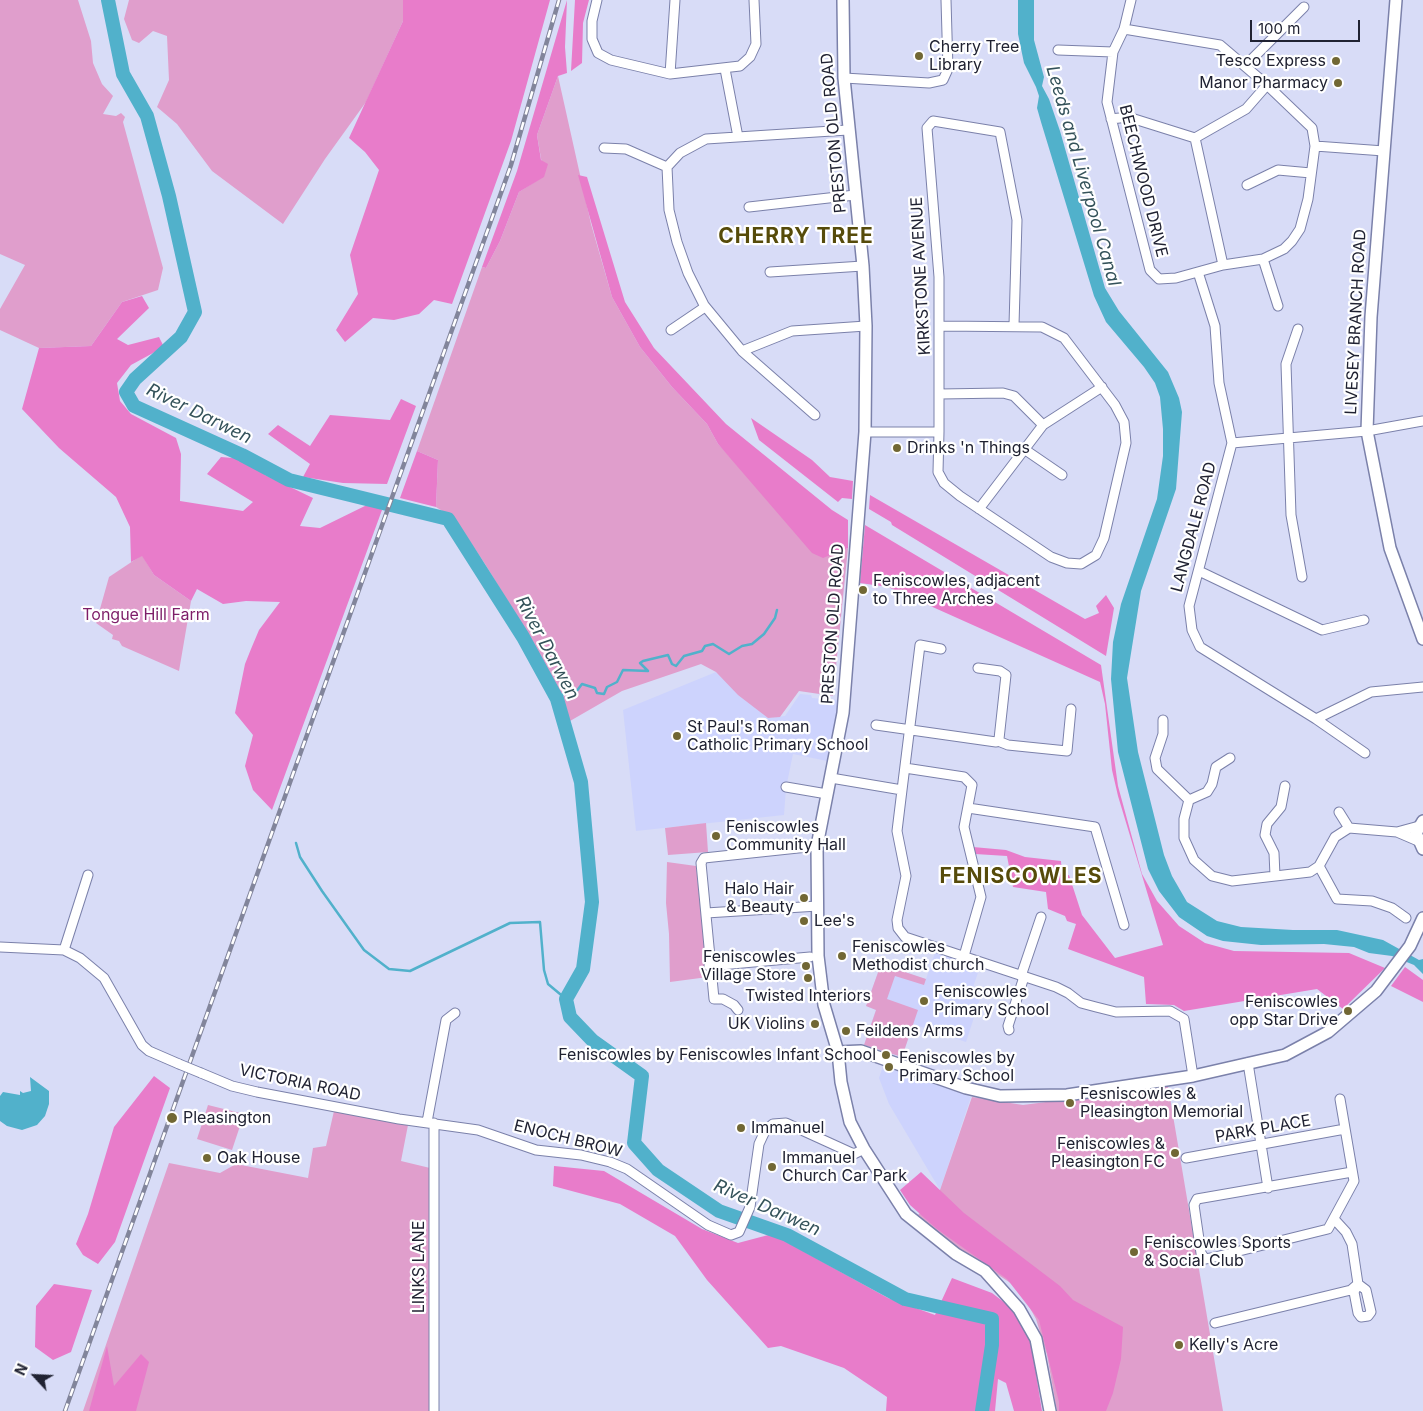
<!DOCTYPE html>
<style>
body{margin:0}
#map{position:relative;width:1423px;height:1411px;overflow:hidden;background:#d8dcf7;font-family:Inter,sans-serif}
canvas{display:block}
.north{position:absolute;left:10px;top:1351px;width:50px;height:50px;-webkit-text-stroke:4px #fff;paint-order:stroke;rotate:295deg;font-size:14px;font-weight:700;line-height:20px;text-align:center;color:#202232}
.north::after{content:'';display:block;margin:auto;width:18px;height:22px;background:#202232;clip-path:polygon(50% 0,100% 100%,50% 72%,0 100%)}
.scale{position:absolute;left:1250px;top:20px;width:110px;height:22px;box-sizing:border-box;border:2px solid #202232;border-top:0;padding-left:6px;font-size:15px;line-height:18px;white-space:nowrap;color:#202232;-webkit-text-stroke:4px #fff;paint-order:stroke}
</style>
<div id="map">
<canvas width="1423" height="1411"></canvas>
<div class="north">N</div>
<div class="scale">100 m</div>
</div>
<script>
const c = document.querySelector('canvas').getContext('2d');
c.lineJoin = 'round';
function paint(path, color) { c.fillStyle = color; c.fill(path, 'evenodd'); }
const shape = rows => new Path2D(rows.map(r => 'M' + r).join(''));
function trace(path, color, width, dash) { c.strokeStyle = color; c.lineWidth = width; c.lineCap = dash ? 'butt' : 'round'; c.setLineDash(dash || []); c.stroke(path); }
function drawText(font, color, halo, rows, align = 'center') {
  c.font = font + ' Inter,sans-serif'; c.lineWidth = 4.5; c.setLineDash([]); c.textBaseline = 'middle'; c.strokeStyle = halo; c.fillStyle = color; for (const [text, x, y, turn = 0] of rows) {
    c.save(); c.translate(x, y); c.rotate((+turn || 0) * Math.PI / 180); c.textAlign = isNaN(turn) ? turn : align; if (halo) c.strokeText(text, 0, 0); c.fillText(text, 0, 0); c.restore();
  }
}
paint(shape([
 [716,672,768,718,785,716,800,694,811,695,812,698,840,700,838,725,834,725,827,761,793,754,786,788,784,815,636,831,623,710],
 [935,953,980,967,971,993,981,996,966,1042,913,1024,902,1057,864,1045,876,1010,866,1006,881,964,926,979],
 [883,1066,971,1097,940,1190,889,1104,879,1078]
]), '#cdd3fd');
paint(shape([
 [0,0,78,0,91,41,93,63,102,84,113,96,103,114,116,116,121,113,125,117,123,122,163,268,158,290,122,302,91,346,39,348,0,330,0,309,25,265,0,254],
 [129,0,403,0,403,21,366,102,325,159,283,224,212,171,177,124,157,107,169,80,167,36,153,31,139,43,132,40,124,19],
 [558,76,591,224,612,297,640,347,672,387,707,424,718,444,823,557,848,548,833,696,799,691,780,717,768,718,738,695,716,672,701,664,622,691,570,721,565,705,534,644,485,564,455,519,436,507,438,460,417,451,482,267,486,268,500,241,519,192,544,176,537,135],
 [142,555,154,575,191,601,179,671,122,646,119,641,112,639,113,635,96,623,109,577],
 [706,823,708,852,668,855,665,828],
 [667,862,696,866,708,977,670,982,669,934,666,903],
 [881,964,926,979,924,985,895,976,887,999,918,1010,902,1057,864,1045,876,1010,866,1006],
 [1168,1086,1223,1411,1057,1411,1047,1355,1036,1319,1026,1301,1012,1284,953,1245,918,1215,940,1190,972,1097,1023,1105],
 [208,1105,244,1114,232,1150,197,1139],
 [334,1111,408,1125,401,1161,430,1168,430,1411,83,1411,169,1163,220,1173,236,1164,308,1178,313,1148,326,1146]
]), '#e09ecc');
paint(shape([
 [403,0,550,0,511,141,452,304,434,300,419,314,394,320,373,318,345,342,336,330,358,294,350,255,379,170,365,152,349,138,403,21],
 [567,0,565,47,567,73,558,76,537,135,541,160,548,164,544,177,519,192,500,241,486,268,482,267,517,171],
 [575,0,589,0,583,23,582,63,571,71],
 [578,175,587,177,625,302,654,348,726,424,832,510,848,520,848,548,823,558,812,553,718,444,707,424,672,387,640,347,612,297],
 [142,296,149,308,117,339,128,345,159,337,164,347,131,365,117,383,120,401,131,414,176,438,181,454,180,501,243,511,253,502,207,474,221,457,244,459,265,475,313,498,300,526,320,528,371,503,382,510,272,810,253,790,245,766,253,735,235,713,245,664,251,649,259,630,280,602,246,601,223,604,197,589,191,601,154,575,142,556,131,562,130,527,116,497,59,448,22,409,39,348,91,346,122,302],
 [401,399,416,406,387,484,343,483,303,477,310,464,268,434,278,425,310,446,330,415,390,420],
 [751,418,812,460,830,477,853,481,852,499,842,498,838,502,759,440],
 [417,451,438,460,436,507,400,498],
 [870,495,1085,619,1099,613,1096,606,1106,595,1114,608,1106,656,892,525,891,522,869,509],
 [865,525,1101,665,1118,786,1142,874,1157,901,1179,926,1205,943,1234,951,1349,953,1385,968,1343,1009,1317,989,1184,1011,1174,1005,1146,1004,1144,977,1068,949,1076,924,1067,921,1065,916,1048,909,1046,892,1013,887,1007,856,975,854,973,847,1006,850,1025,857,1061,861,1062,877,1069,875,1082,915,1115,958,1163,945,1118,796,1112,770,1105,704,1100,682,888,587,860,583],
 [1405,967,1423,980,1423,1002,1391,986],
 [154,1076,170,1088,115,1242,98,1264,83,1255,76,1244,88,1214,114,1127],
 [554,1166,604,1171,702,1229,738,1243,772,1234,888,1298,935,1315,952,1278,992,1293,1017,1312,1031,1343,1042,1411,1014,1411,1006,1383,998,1379,995,1411,886,1411,887,1397,844,1368,781,1346,768,1348,707,1280,675,1236,620,1204,553,1186],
 [921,1172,964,1213,1060,1286,1073,1300,1123,1327,1121,1359,1113,1393,1106,1411,1059,1411,1059,1402,1039,1320,1007,1279,937,1229,910,1205,900,1190],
 [54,1284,92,1290,71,1352,53,1360,35,1347,36,1306],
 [107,1346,114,1386,141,1354,149,1362,136,1411,89,1411]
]), '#e87cca');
paint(shape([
 [1018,0,1034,0,1034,40,1044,77,1042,86,1049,99,1060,131,1105,288,1119,311,1168,372,1179,398,1182,412,1176,489,1141,591,1127,678,1138,752,1164,855,1172,876,1187,902,1217,921,1241,927,1293,930,1337,930,1383,940,1419,960,1423,959,1423,974,1414,965,1392,956,1369,953,1354,947,1324,944,1261,945,1223,941,1207,936,1179,917,1159,891,1148,869,1118,752,1111,679,1113,642,1121,604,1157,499,1163,456,1163,429,1160,397,1155,383,1144,367,1106,322,1094,296,1041,122,1037,108,1039,96,1036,87,1024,63,1018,34],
 [30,1077,49,1091,49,1104,45,1116,37,1125,22,1130,7,1126,0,1121,0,1096,3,1092,20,1095,20,1091,23,1093,31,1091]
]), '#51b1cb');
trace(shape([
 [557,699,569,690,576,692,582,684,595,688,597,693,604,694,607,687,617,682,623,670,648,671,640,663,643,661,668,655,672,664,676,666,684,656,702,651,705,646,713,644,729,654,742,646,752,644,764,634,775,618,777,610],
 [296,843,300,857,322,891,364,950,389,969,410,971,510,923,540,922,544,970,548,984,566,999]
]), '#51b1cb', 2.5);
trace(shape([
 [108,0,123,74,147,116,169,196,195,312,181,337,135,379,126,392,134,406,242,455,289,480,448,519,523,637,557,699,581,782,592,902,583,969,566,999,570,1017,593,1041,642,1076,634,1143,658,1170,719,1211,787,1235,905,1299,992,1319,992,1345,982,1411]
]), '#51b1cb', 14);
const minor = shape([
 [597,0,592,21,592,39,598,53,611,60,670,74,740,66,750,57,756,44,754,0],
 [1124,29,1220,45,1267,85,1312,128,1315,146,1308,199,1300,229,1292,241,1284,249,1263,259,1223,265,1176,278,1159,279,1150,270,1107,102,1113,52,1124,29,1131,0],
 [1058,50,1113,52],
 [1245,66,1304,7],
 [725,69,738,137],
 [670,74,675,0],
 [844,78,929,83,943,80,948,69,946,0],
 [1111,119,1128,117,1195,138,1246,109,1267,85],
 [1195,138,1223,265],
 [1315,146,1384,151],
 [604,148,626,149,667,167],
 [1247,185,1278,170,1311,173],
 [749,207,855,195],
 [1263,259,1278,306],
 [770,272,863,266],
 [1198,272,1215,326,1219,383,1232,443],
 [1298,329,1286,364,1291,515,1302,577],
 [671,330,705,307],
 [742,351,792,331,866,326],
 [940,394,1003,393,1014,396,1043,425],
 [815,415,742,351,704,305,688,273,677,242,669,210,667,167,680,153,706,139,848,130],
 [1423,421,1367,431,1232,443,1189,606,1192,630,1200,647,1316,719,1371,692,1423,687],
 [865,432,939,432,938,472,944,483,960,496,1051,557,1067,563,1081,564,1096,555,1104,538,1126,443,1124,422,1115,405,1064,338,1042,327,941,326],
 [939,432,939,277,927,128,933,121,1000,132,1017,220,1014,325],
 [1024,449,1062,475],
 [979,509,1043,425,1102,387],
 [1199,571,1322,630,1364,620],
 [1316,719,1365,753],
 [1163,720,1163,734,1155,758,1157,769,1189,800,1184,819,1184,838,1194,860,1212,876,1232,881,1310,872,1319,866,1335,837,1349,828,1397,832,1419,826],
 [876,725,996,742,999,739,1006,675,1000,671,978,668],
 [998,741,1008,745,1067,751,1071,709],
 [905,768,964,777,972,785,964,827,981,897,964,956],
 [831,778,902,790,897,831,906,876,897,920,898,928,905,937,1056,987,1068,993,1081,1003,1096,1007,1116,1012,1170,1011,1184,1019,1193,1076],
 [786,787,827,794],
 [902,790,920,645,941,649],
 [1189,800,1207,792,1212,784,1216,767,1230,758],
 [968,808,1095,827,1124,925],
 [1339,812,1349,828],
 [1397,832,1418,841],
 [1319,866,1337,899,1372,901,1392,908,1406,918],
 [1275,876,1274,853,1265,835,1267,824,1281,807,1285,786],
 [706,913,818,906],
 [0,947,64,950,80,958,104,978,142,1045,149,1051,179,1064],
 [64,950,88,875],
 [709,966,810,957],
 [1021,976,1041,917],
 [738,1010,734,1005,723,999,714,999,701,863,704,858,817,846],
 [1009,1030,1008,1026,1024,977],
 [1248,1063,1268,1188],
 [201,1073,232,1086,257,1092,399,1119,478,1130,536,1150,581,1155,610,1162,627,1169,708,1225,731,1235,739,1232,750,1207,759,1144,765,1131,773,1124,786,1123,854,1154,864,1149],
 [1340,1099,1354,1181,1328,1229,1211,1258,1205,1259,1201,1253,1194,1205,1197,1199,1352,1172],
 [427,1122,446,1020,455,1013],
 [434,1123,434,1411],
 [1186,1158,1345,1129],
 [1215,1323,1351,1290,1358,1284,1366,1290,1371,1312,1368,1316,1361,1317,1358,1313,1354,1292,1358,1284,1352,1244,1346,1232,1335,1220]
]);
const major = shape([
 [843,0,844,78,863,266,866,326,865,432,843,713,817,846,818,956,824,1005,838,1052,841,1082,850,1122,864,1149,906,1214,956,1254,985,1271,1019,1309,1036,1339,1050,1411],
 [1396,0,1371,317,1367,431,1390,548,1423,639],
 [1423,821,1416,833,1423,849],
 [838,1052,861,1051,966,1088,1000,1096,1067,1095,1193,1076,1285,1055,1328,1032,1376,991,1410,946,1423,918]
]);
trace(minor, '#7b81aa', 11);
trace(major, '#7b81aa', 14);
trace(minor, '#fff', 9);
trace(major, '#fff', 11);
const rail = shape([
 [65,1411,511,165,559,0]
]);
trace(rail, '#82859b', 4.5);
trace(rail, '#fff', 2.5, [8]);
const minorBridge = shape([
 [179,1064,201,1073]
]);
trace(minorBridge, '#7b81aa', 11, []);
trace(minorBridge, '#fff', 9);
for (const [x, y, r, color] of [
 [919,56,5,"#716734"],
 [1336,61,5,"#716734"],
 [1338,83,5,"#716734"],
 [897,448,5,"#716734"],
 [863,590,5,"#716734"],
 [677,736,5,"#716734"],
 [716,836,5,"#716734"],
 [804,898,5,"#716734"],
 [804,921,5,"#716734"],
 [842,956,5,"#716734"],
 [806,966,5,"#716734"],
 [808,978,5,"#716734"],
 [924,1001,5,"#716734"],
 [1348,1011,5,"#716734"],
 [815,1024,5,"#716734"],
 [846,1031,5,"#716734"],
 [886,1055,5,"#716734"],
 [889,1067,5,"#716734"],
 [1070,1103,5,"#716734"],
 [172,1118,6,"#716734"],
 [741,1128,5,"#716734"],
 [1175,1153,5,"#716734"],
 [207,1158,5,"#716734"],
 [772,1167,5,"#716734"],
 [1134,1252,5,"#716734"],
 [1179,1345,5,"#716734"]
]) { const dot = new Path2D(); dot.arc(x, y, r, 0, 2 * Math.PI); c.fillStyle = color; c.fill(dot); trace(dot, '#fff', 2); }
drawText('16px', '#202232', '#fff', [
 ["Cherry Tree",929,47],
 ["Library",929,65],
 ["Tesco Express",1326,61,"right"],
 ["Manor Pharmacy",1328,83,"right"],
 ["Drinks 'n Things",907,448],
 ["Feniscowles, adjacent",873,581],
 ["to Three Arches",873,599],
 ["St Paul's Roman",687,727],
 ["Catholic Primary School",687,745],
 ["Feniscowles",726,827],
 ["Community Hall",726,845],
 ["Halo Hair",794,889,"right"],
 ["& Beauty",794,907,"right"],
 ["Lee's",814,921],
 ["Feniscowles",852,947],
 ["Methodist church",852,965],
 ["Feniscowles",796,957,"right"],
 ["Village Store",796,975,"right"],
 ["Feniscowles",934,992],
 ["Primary School",934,1010],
 ["Twisted Interiors",808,996,"center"],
 ["Feniscowles",1338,1002,"right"],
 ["opp Star Drive",1338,1020,"right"],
 ["UK Violins",805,1024,"right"],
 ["Feildens Arms",856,1031],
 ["Feniscowles by Feniscowles Infant School",876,1055,"right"],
 ["Feniscowles by",899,1058],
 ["Primary School",899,1076],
 ["Fesniscowles &",1080,1094],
 ["Pleasington Memorial",1080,1112],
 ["Pleasington",183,1118],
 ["Immanuel",751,1128],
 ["Feniscowles &",1165,1144,"right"],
 ["Pleasington FC",1165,1162,"right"],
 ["Oak House",217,1158],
 ["Immanuel",782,1158],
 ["Church Car Park",782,1176],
 ["Feniscowles Sports",1144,1243],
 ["& Social Club",1144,1261],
 ["Kelly's Acre",1189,1345]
], 'left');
drawText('16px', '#202232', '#fff', [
 ["PRESTON OLD ROAD",834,133,-95],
 ["BEECHWOOD DRIVE",1143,181,76],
 ["KIRKSTONE AVENUE",921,276,-93],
 ["LIVESEY BRANCH ROAD",1356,322,-87],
 ["LANGDALE ROAD",1194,527,-75],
 ["PRESTON OLD ROAD",833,624,-86],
 ["VICTORIA ROAD",300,1083,12],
 ["PARK PLACE",1263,1129,-10],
 ["ENOCH BROW",568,1139,14],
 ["LINKS LANE",419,1267,-90]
]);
drawText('16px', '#7d1d68', '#fff', [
 ["Tongue Hill Farm",146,615]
]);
drawText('italic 18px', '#34525a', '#fff', [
 ["Leeds and Liverpool Canal",1083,176,74],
 ["River Darwen",199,414,26],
 ["River Darwen",547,648,62],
 ["River Darwen",767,1208,24]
]);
c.letterSpacing = '1px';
drawText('bold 21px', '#564b0a', '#fff', [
 ["CHERRY TREE",796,237],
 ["FENISCOWLES",1021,877]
]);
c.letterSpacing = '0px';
</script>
